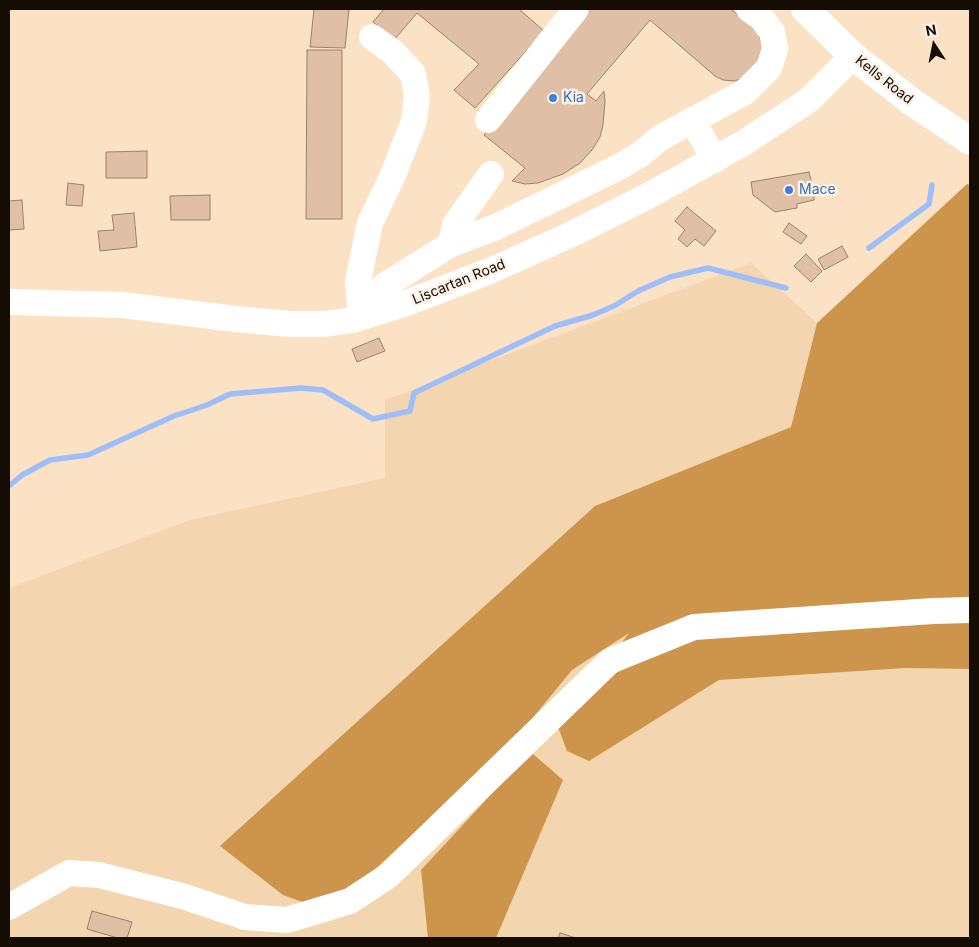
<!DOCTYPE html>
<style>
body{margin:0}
#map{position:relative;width:979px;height:947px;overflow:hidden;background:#fce2c4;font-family:Inter,sans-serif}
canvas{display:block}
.frame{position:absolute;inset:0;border:10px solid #150c03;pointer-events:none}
.north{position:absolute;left:909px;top:20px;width:50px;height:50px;-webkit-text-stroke:4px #fcf2e6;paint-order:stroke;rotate:349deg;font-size:14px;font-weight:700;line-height:20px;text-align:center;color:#150c03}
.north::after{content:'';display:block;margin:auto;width:18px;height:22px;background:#150c03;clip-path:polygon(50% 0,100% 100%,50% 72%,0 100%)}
</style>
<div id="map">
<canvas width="979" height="947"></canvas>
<div class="frame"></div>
<div class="north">N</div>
</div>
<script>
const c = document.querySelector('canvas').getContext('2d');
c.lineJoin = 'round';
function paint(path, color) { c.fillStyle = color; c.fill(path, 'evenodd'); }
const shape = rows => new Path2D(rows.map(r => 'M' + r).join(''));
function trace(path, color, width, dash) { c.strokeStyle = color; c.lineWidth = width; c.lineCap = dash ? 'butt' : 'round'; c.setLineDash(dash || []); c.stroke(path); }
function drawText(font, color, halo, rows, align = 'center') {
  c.font = font + ' Inter,sans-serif'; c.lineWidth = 5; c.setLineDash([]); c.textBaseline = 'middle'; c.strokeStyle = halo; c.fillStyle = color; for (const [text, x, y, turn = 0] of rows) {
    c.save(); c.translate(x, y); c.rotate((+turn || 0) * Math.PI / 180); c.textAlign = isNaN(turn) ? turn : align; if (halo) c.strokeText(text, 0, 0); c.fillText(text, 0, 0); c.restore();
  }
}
paint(shape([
 [751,263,817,323,791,427,595,506,518,736,572,670,630,632,558,727,589,761,719,680,906,668,970,669,970,938,9,938,9,588,190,520,385,478,385,400]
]), '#f3d5b0');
paint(shape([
 [967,184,970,185,970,669,906,668,719,680,589,761,567,751,558,727,629,633,572,670,518,736,368,876,316,907,283,895,220,846,595,506,791,427,817,323],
 [533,754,563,780,496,938,428,938,421,870,496,789]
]), '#cd954b');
trace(shape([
 [869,248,929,204,932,185],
 [9,486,22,475,50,460,88,455,174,416,207,405,230,394,301,388,323,390,373,419,410,411,414,393,555,326,593,315,614,306,638,291,670,277,708,268,786,288]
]), '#9dbef8', 5.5);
const building = shape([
 [314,9,349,9,345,48,310,47,314,9],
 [384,9,519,9,544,31,475,108,454,90,479,64,417,13,394,40,373,22,384,9],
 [590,9,731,9,759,34,764,54,745,78,734,81,723,80,715,76,650,20,587,94,596,101,604,91,605,101,603,125,600,137,592,150,580,163,563,174,538,183,525,184,512,181,525,168,484,135,590,9],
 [307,50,342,50,342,219,306,219,307,50],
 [147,151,147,178,106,178,106,152,147,151],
 [809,172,813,187,825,184,827,193,814,196,814,200,797,204,797,208,775,212,753,195,751,182,809,172],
 [68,183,84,185,82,206,66,205,68,183],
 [210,195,210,220,171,220,170,196,210,195],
 [22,200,24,229,9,230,9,201,22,200],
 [687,207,716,231,704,246,695,239,687,247,678,239,685,230,675,221,687,207],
 [134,213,137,247,100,251,98,231,114,230,112,215,134,213],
 [789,223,807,236,801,244,783,232,789,223],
 [842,246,848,257,824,270,818,259,842,246],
 [806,254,822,271,811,282,794,266,806,254],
 [379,338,385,351,357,362,352,349,379,338],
 [92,911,132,922,127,938,118,938,87,929,92,911],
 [560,933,576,938,558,938,560,933]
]);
paint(building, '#dfc0a7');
trace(building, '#9c8068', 1);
trace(shape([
 [372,37,394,53,413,74,417,96,414,121,393,175,370,223,358,281,361,317,384,286,451,244,496,227,619,167,641,154,660,138,745,92,769,68,775,49,772,32,762,19,749,9],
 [488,120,576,9],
 [692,120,715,160],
 [451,244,455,225,491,174],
 [9,302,122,305,235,319,290,324,324,324,352,320,404,304,492,270,572,234,646,197,742,144,809,100,853,56],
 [9,907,69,873,99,875,182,896,245,917,287,920,350,901,388,876,610,661,694,627,933,611,970,610]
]), '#fff', 26);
trace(shape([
 [805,9,853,56,912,102,970,141]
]), '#fff', 28);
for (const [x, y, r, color] of [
 [553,98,5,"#3f7fe0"],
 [789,190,5,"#3f7fe0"]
]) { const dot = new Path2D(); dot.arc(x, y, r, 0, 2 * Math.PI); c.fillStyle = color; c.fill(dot); trace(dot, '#fcf2e6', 2); }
drawText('14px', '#150c03', '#fcf2e6', [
 ["Kells Road",884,80,38],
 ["Liscartan Road",459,282,-22]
]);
drawText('14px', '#366cbe', '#fcf2e6', [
 ["Kia",563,98],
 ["Mace",799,190]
], 'left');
</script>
